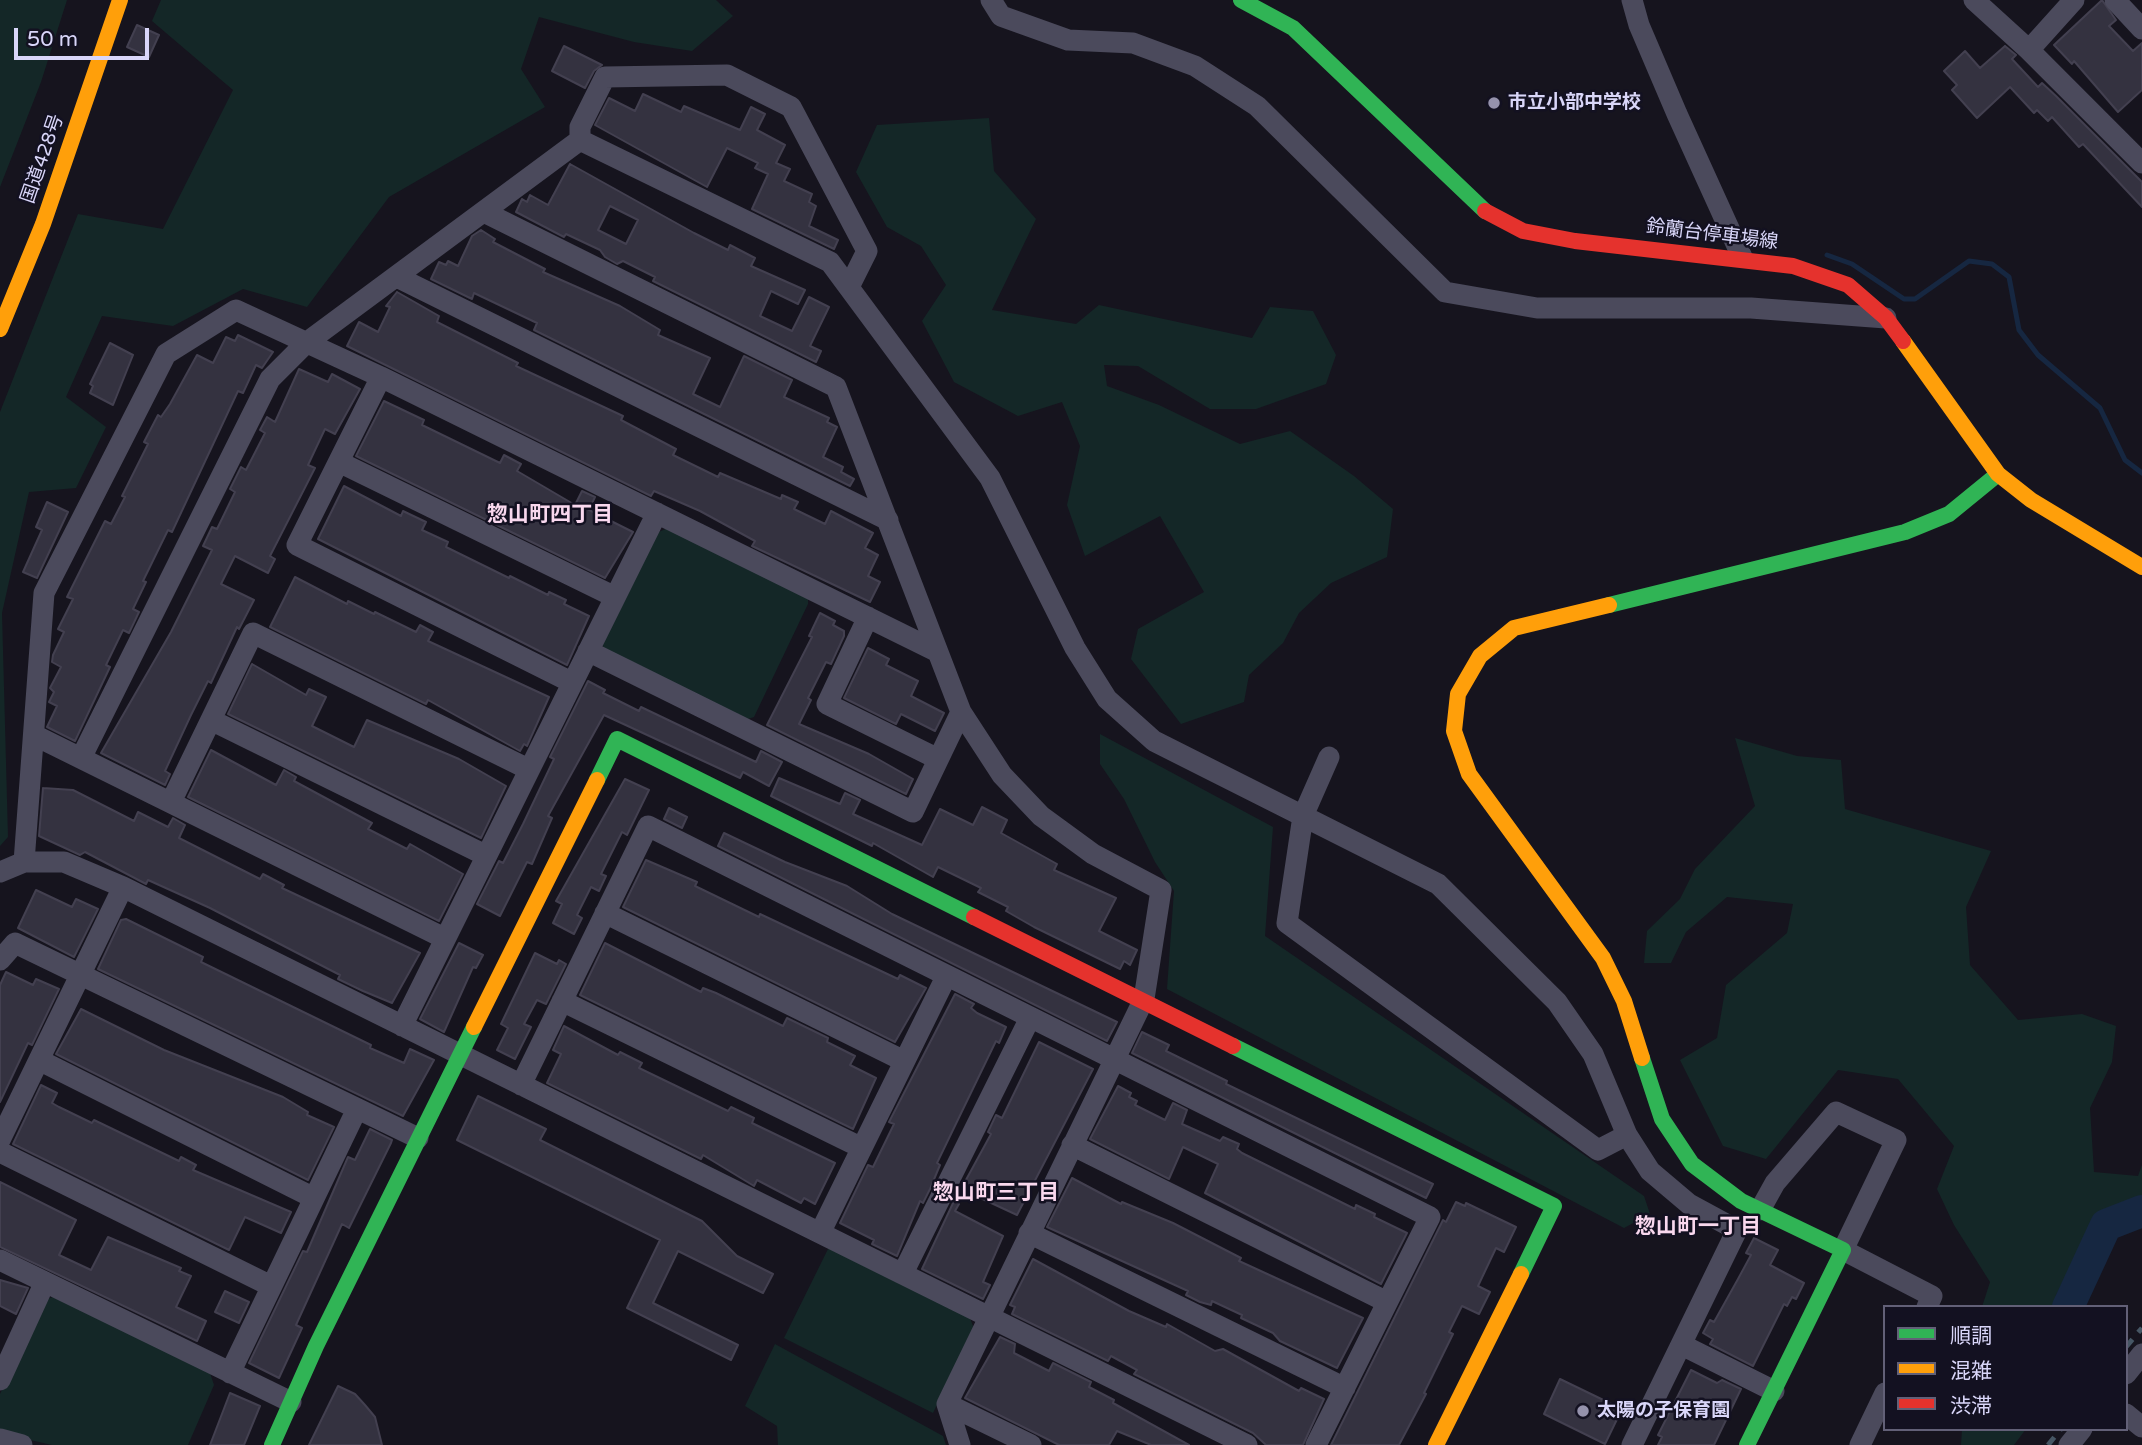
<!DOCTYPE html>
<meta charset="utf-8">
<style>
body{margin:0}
#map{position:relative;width:2142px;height:1445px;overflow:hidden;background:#16141e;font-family:"Varela Round","Noto Sans JP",sans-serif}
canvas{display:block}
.legend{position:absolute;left:1883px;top:1305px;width:245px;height:126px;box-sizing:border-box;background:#131121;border:2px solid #626077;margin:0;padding:9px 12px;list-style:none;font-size:21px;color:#d9d6f9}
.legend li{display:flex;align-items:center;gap:14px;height:35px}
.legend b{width:35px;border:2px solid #626077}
.scale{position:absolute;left:14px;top:28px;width:135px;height:32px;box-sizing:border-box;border:4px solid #d9d6f9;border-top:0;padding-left:9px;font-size:21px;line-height:24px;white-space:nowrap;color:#d9d6f9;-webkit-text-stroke:5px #131121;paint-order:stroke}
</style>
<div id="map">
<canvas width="2142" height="1445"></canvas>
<ul class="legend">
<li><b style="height:9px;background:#30b455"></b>順調</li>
<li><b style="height:9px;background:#ff9f0a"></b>混雑</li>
<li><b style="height:9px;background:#e5322d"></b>渋滞</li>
</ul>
<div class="scale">50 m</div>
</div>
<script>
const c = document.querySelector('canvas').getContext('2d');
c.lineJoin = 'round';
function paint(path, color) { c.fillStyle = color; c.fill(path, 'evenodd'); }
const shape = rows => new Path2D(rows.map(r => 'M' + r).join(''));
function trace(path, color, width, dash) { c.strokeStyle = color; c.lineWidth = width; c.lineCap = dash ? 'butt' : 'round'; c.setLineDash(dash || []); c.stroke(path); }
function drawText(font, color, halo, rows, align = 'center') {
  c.font = font + ' "Varela Round","Noto Sans JP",sans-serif'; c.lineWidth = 5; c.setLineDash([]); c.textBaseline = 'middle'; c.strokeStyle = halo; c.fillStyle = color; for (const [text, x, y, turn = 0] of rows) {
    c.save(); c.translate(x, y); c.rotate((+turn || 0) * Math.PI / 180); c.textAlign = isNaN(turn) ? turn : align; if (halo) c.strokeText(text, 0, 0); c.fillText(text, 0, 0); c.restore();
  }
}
paint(shape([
 [0,0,67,0,41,82,0,187],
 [161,0,716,0,733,16,692,51,634,42,539,17,521,69,545,107,389,197,307,307,243,289,173,326,102,316,66,397,106,427,76,488,29,492,2,613,8,837,0,846,0,412,78,214,163,229,233,90,152,21],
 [989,118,994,171,1036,219,992,310,1076,324,1099,305,1252,338,1270,307,1313,311,1336,355,1326,384,1256,409,1210,409,1138,366,1104,365,1107,386,1159,405,1240,444,1290,431,1354,476,1393,509,1387,557,1331,583,1299,613,1283,643,1249,675,1244,702,1181,724,1131,659,1138,629,1204,592,1160,516,1085,556,1067,505,1080,446,1062,402,1018,416,954,382,922,321,946,285,921,246,887,227,856,172,877,125],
 [668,528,808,597,808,604,754,717,742,721,604,651,602,639,654,534],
 [1100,734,1273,827,1265,936,1644,1196,1650,1214,1624,1228,1167,989,1174,891,1155,862,1124,799,1100,764],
 [1735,738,1797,756,1841,760,1845,809,1991,851,1966,907,1970,965,2018,1020,2082,1014,2116,1026,2112,1062,2090,1108,2094,1172,2138,1176,2142,1165,2142,1199,2096,1218,2056,1295,2054,1307,1982,1307,1990,1282,1954,1225,1937,1189,1954,1146,1898,1079,1838,1070,1766,1159,1723,1146,1680,1060,1717,1038,1726,985,1787,933,1793,904,1727,897,1686,932,1671,963,1644,963,1647,931,1680,899,1695,869,1755,806],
 [829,1247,969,1315,974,1329,933,1413,784,1338],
 [56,1296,210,1373,214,1385,188,1445,52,1445,0,1433,0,1394,47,1299],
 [775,1344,943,1436,946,1445,778,1445,777,1426,745,1406],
 [1962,1429,2026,1429,2014,1445,1961,1445]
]), '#142727');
trace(shape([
 [1827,255,1852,264,1904,299,1915,299,1969,261,1992,264,2009,277,2019,330,2038,355,2100,408,2125,460,2142,473]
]), '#162741', 5);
trace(shape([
 [2068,1307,2106,1225,2142,1211]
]), '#162741', 32);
const building = shape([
 [2102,0,2116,20,2109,26,2133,51,2142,43,2142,90,2118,112,2074,61,2072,64,2054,45,2102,0],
 [137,25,159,35,149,57,127,47,137,25],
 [564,46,602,65,594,71,585,88,552,71,564,46],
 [2005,46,2016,55,2012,59,2038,87,2042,83,2056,96,2142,182,2142,207,2083,144,2079,147,2052,117,2048,121,2037,110,2034,113,2010,87,1977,118,1952,90,1957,85,1944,71,1965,51,1980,68,2005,46],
 [643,94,681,112,684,106,740,130,751,107,765,114,757,130,785,145,776,163,790,169,784,181,812,194,809,202,816,206,809,226,838,240,834,249,752,209,768,174,755,168,758,163,727,148,707,187,595,125,609,98,635,111,643,94],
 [570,164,694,233,728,250,730,245,755,258,751,266,805,290,798,304,771,291,760,316,792,331,809,297,829,307,810,346,821,351,816,362,653,281,655,277,623,261,617,264,605,257,600,250,566,234,564,237,516,212,522,199,527,202,530,195,548,205,570,164],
 [610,206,638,220,626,244,598,230,610,206],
 [481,230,495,239,493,242,545,269,543,272,620,306,660,330,658,335,710,358,693,394,720,407,744,356,792,380,784,397,829,418,827,422,837,427,823,457,843,467,841,472,854,479,850,486,534,330,537,323,474,293,472,299,431,279,439,262,446,265,448,261,458,266,472,236,481,230],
 [397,292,439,316,437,322,518,363,516,366,623,416,621,420,676,449,673,455,718,477,720,473,781,499,782,495,798,502,794,509,825,524,831,511,873,533,865,548,878,555,868,576,880,582,870,602,752,546,755,541,700,511,654,491,651,496,347,346,359,322,378,332,390,307,386,306,397,292],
 [238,335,273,352,262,368,256,365,243,393,238,391,172,532,168,530,143,581,146,582,133,609,139,612,129,633,123,630,106,665,110,667,75,741,47,727,57,706,49,702,54,692,50,688,61,667,52,662,53,655,64,632,58,629,73,599,67,597,105,521,111,524,125,497,122,496,148,444,144,442,158,415,161,417,170,404,197,355,213,363,226,337,235,341,238,335],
 [110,343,133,355,113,405,90,393,93,386,90,384,110,343],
 [299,369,328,382,332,374,360,389,335,434,325,429,308,465,315,468,270,556,275,559,268,573,235,556,221,584,254,600,239,629,237,627,211,683,208,681,191,715,165,771,170,774,165,785,101,753,171,632,212,550,203,546,212,527,217,529,235,492,230,489,241,467,246,470,265,433,260,430,267,417,275,422,299,369],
 [384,401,424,420,422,425,500,463,504,455,521,464,517,471,575,505,582,491,595,497,589,510,633,532,605,578,356,456,384,401],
 [344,486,401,516,403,511,426,522,422,530,448,542,446,547,509,578,510,576,548,595,549,592,566,600,564,604,589,616,567,665,318,539,344,486],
 [47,502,68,512,37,578,23,572,42,530,36,527,47,502],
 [295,577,347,604,348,601,374,614,375,612,416,632,420,625,433,632,428,641,549,697,527,746,524,744,520,751,428,700,426,704,270,627,295,577],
 [820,613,835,621,833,625,844,631,844,636,831,664,826,662,808,698,811,700,799,724,869,754,913,779,906,794,767,725,812,637,809,636,820,613],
 [868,648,889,659,886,665,918,681,911,696,944,713,935,731,901,714,896,724,844,698,868,648],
 [252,664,306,695,309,689,326,697,312,726,354,747,367,720,459,759,506,786,481,838,228,714,252,664],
 [588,681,605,690,603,693,639,711,641,707,756,762,761,751,782,762,769,786,743,772,740,778,604,715,548,816,552,818,532,864,527,862,500,916,477,904,499,861,503,863,523,824,554,759,550,757,588,681],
 [211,750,276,785,284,770,296,777,294,781,372,823,368,829,407,849,410,844,463,874,439,921,188,797,211,750],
 [779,778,840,804,845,793,860,800,853,814,922,845,940,809,973,825,982,807,1007,820,1001,833,1057,864,1054,870,1116,898,1099,931,1137,950,1130,965,1124,961,1120,969,1034,927,1006,911,1008,907,978,892,981,888,938,867,933,877,873,843,872,846,771,796,779,778],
 [625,779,649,790,627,835,622,832,601,874,606,876,599,891,591,887,577,915,582,918,574,934,553,923,562,904,556,901,625,779],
 [43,788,73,790,134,821,138,812,168,827,173,818,185,825,179,838,260,879,263,874,284,885,282,888,420,953,392,1003,363,991,338,979,340,975,210,908,148,880,146,884,85,852,80,855,39,836,43,788],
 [669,808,687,817,682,828,664,819,669,808],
 [724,833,785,862,847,886,892,914,1117,1022,1107,1041,718,846,724,833],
 [646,860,697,882,695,886,759,917,760,914,898,979,900,975,926,988,895,1042,623,907,646,860],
 [36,890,72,907,76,899,98,909,74,957,18,928,36,890],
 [126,919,203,957,201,962,371,1045,370,1048,404,1063,410,1049,434,1060,403,1116,98,969,121,920,126,919],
 [459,943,483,955,476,968,473,967,444,1032,420,1019,459,943],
 [605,943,701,992,703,988,716,993,783,1026,787,1018,828,1038,827,1042,855,1056,850,1065,876,1078,853,1129,580,995,605,943],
 [535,953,557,964,559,960,566,964,546,1004,537,1000,524,1024,531,1027,515,1059,497,1050,508,1028,501,1024,535,953],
 [6,972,33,985,36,979,59,989,32,1045,28,1043,0,1102,0,985,6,972],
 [955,994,974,1004,971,1008,977,1013,1006,1027,999,1043,996,1041,937,1163,940,1165,930,1189,923,1203,920,1201,897,1256,872,1244,874,1240,840,1223,868,1165,873,1167,894,1124,889,1122,955,994],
 [81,1009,164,1050,283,1097,308,1112,307,1115,334,1127,308,1180,56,1054,81,1009],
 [564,1026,618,1055,620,1052,642,1063,639,1068,728,1111,731,1107,754,1118,752,1123,835,1163,815,1204,804,1198,801,1203,757,1180,754,1186,703,1155,701,1159,547,1083,561,1054,553,1050,564,1026],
 [1142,1032,1169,1045,1166,1051,1227,1081,1226,1084,1433,1184,1426,1198,1132,1053,1142,1032],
 [1039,1042,1093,1069,1017,1215,961,1189,991,1134,988,1132,996,1115,1002,1118,1039,1042],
 [41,1085,57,1093,52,1103,59,1107,92,1123,94,1120,179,1161,181,1157,196,1165,193,1170,291,1212,281,1233,245,1217,229,1250,13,1144,41,1085],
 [1118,1086,1131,1093,1129,1097,1137,1101,1135,1105,1165,1120,1173,1103,1187,1110,1182,1124,1220,1141,1223,1137,1239,1144,1237,1149,1242,1153,1355,1209,1356,1205,1375,1214,1374,1217,1407,1233,1381,1284,1205,1193,1218,1164,1183,1147,1169,1179,1090,1139,1118,1086],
 [478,1096,546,1129,540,1140,702,1221,737,1256,773,1274,763,1293,678,1251,653,1303,738,1345,731,1360,627,1308,660,1240,457,1140,478,1096],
 [370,1129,392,1140,391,1143,349,1228,342,1224,296,1325,302,1328,279,1378,249,1363,303,1251,307,1252,348,1157,355,1160,370,1129],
 [1072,1178,1121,1204,1122,1202,1173,1223,1241,1258,1239,1261,1363,1318,1337,1368,1280,1341,1273,1333,1241,1318,1242,1315,1212,1301,1211,1305,1200,1302,1186,1295,1188,1291,1047,1227,1072,1178],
 [0,1182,76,1220,59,1255,91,1270,108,1237,181,1268,179,1271,191,1276,176,1307,206,1321,197,1341,0,1247,0,1182],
 [954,1201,959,1204,955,1211,1003,1236,983,1282,990,1285,983,1299,922,1269,954,1201],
 [1456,1202,1465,1206,1466,1203,1516,1227,1504,1252,1496,1248,1478,1286,1490,1292,1479,1314,1462,1306,1449,1332,1453,1334,1424,1393,1426,1394,1399,1445,1331,1445,1443,1220,1446,1222,1456,1202],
 [1754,1238,1778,1250,1770,1265,1804,1283,1796,1299,1792,1297,1787,1306,1784,1304,1753,1366,1710,1344,1713,1339,1703,1333,1710,1320,1714,1322,1738,1279,1751,1255,1746,1253,1754,1238],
 [1033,1259,1129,1311,1166,1327,1167,1324,1215,1351,1223,1349,1299,1391,1301,1388,1324,1399,1303,1445,1266,1445,1253,1433,1134,1374,1137,1370,1111,1356,1108,1361,1012,1314,1015,1307,1010,1305,1033,1259],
 [0,1280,28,1288,16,1314,0,1306,0,1280],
 [225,1291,249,1302,239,1323,215,1312,225,1291],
 [1000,1337,1015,1344,1014,1353,1049,1371,1053,1363,1091,1382,1089,1387,1114,1400,1113,1403,1189,1445,1151,1445,1117,1431,1109,1445,1059,1445,965,1398,1000,1337],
 [1691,1370,1717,1383,1722,1380,1741,1389,1714,1445,1658,1445,1662,1437,1658,1435,1691,1370],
 [1560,1379,1622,1409,1605,1444,1544,1414,1560,1379],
 [338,1386,355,1394,365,1405,375,1417,382,1445,309,1445,338,1386],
 [230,1393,260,1406,244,1445,210,1445,230,1393]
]);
paint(building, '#343240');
trace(building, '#434050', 2);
trace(shape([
 [991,0,1001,16,1068,40,1133,43,1195,66,1257,106,1445,292,1537,308,1751,308,1886,318],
 [1632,0,1639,25,1677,114,1742,257],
 [1974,0,2029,50,2142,163],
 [2115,0,2142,29],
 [2029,50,2074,0],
 [580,140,830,262,990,478,1075,648,1107,699,1154,741,1438,884,1557,1002,1593,1054,1627,1135,1650,1171,1689,1204,1737,1230,1632,1445],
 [484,212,836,387,961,712,1002,775,1041,816,1093,854,1161,890,1144,999,947,1404,960,1445],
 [397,277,888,520],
 [381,377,297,545,571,682],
 [339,462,615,597],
 [868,617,827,704,938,759],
 [588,651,913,812,961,712],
 [211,720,485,855],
 [36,736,444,938],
 [1329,757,1303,816,1287,923,1598,1150,1627,1135],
 [81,758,270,379,306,343,580,140,580,127,605,77,727,75,791,107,867,251,849,287],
 [171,802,253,633,528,769],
 [24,862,44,593,166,354,236,310,381,377,938,652],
 [0,872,24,862,64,862,123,887,1247,1445],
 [605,913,904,1061],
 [0,960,15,943,418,1138],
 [562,1001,862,1148],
 [402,1026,657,513],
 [39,1060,314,1198],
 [521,1085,648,826,1430,1217,1316,1445],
 [0,1140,123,887],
 [1072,1145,1387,1302],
 [0,1152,271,1286],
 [1760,1210,1775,1183,1836,1112,1896,1140,1843,1250,1932,1296,1927,1307],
 [821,1231,946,977],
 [1029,1233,1345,1388],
 [0,1260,291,1402],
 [903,1273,1030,1018],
 [1682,1345,1774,1391],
 [230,1373,357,1109],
 [2126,1374,2142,1354],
 [0,1380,45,1282],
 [947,1404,1031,1445],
 [2126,1414,2142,1427],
 [0,1439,22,1445],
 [1860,1445,1885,1393],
 [2069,1445,2082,1429]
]), '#4b4a5c', 21);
trace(shape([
 [1241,0,1293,28,1485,211],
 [1609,605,1905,532,1949,514,1998,474],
 [597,780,617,739,974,917],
 [1233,1046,1554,1206,1521,1274],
 [1642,1058,1662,1119,1692,1164,1741,1201,1843,1250,1747,1445],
 [272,1445,316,1346,474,1027]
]), '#30b455', 16);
trace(shape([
 [0,329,43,224,120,0],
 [1903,341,1998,474,2031,500,2142,567],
 [1609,605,1514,628,1480,656,1458,694,1454,731,1469,774,1603,958,1624,1001,1642,1058],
 [474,1027,597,780],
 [1436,1445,1521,1274]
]), '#ff9f0a', 16);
trace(shape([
 [1485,211,1523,231,1575,241,1793,266,1848,285,1886,318,1903,341],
 [974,917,1233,1046]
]), '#e5322d', 16);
trace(shape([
 [2126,1347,2142,1328],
 [2048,1445,2061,1429]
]), '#465664', 5, [10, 9]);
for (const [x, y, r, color] of [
 [1494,103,7,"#9592ac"],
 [1583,1411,7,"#9592ac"]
]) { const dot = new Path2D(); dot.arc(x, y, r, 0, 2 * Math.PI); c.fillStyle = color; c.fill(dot); trace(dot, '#131121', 2.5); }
drawText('bold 19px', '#d9d6f9', '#131121', [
 ["市立小部中学校",1508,103],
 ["太陽の子保育園",1597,1411]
], 'left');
drawText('19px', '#d9d6f9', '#131121', [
 ["国道428号",43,159,-71],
 ["鈴蘭台停車場線",1712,235,7]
]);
drawText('bold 21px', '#f9d8ee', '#131121', [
 ["惣山町四丁目",550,515],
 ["惣山町三丁目",996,1193],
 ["惣山町一丁目",1698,1227]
]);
</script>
